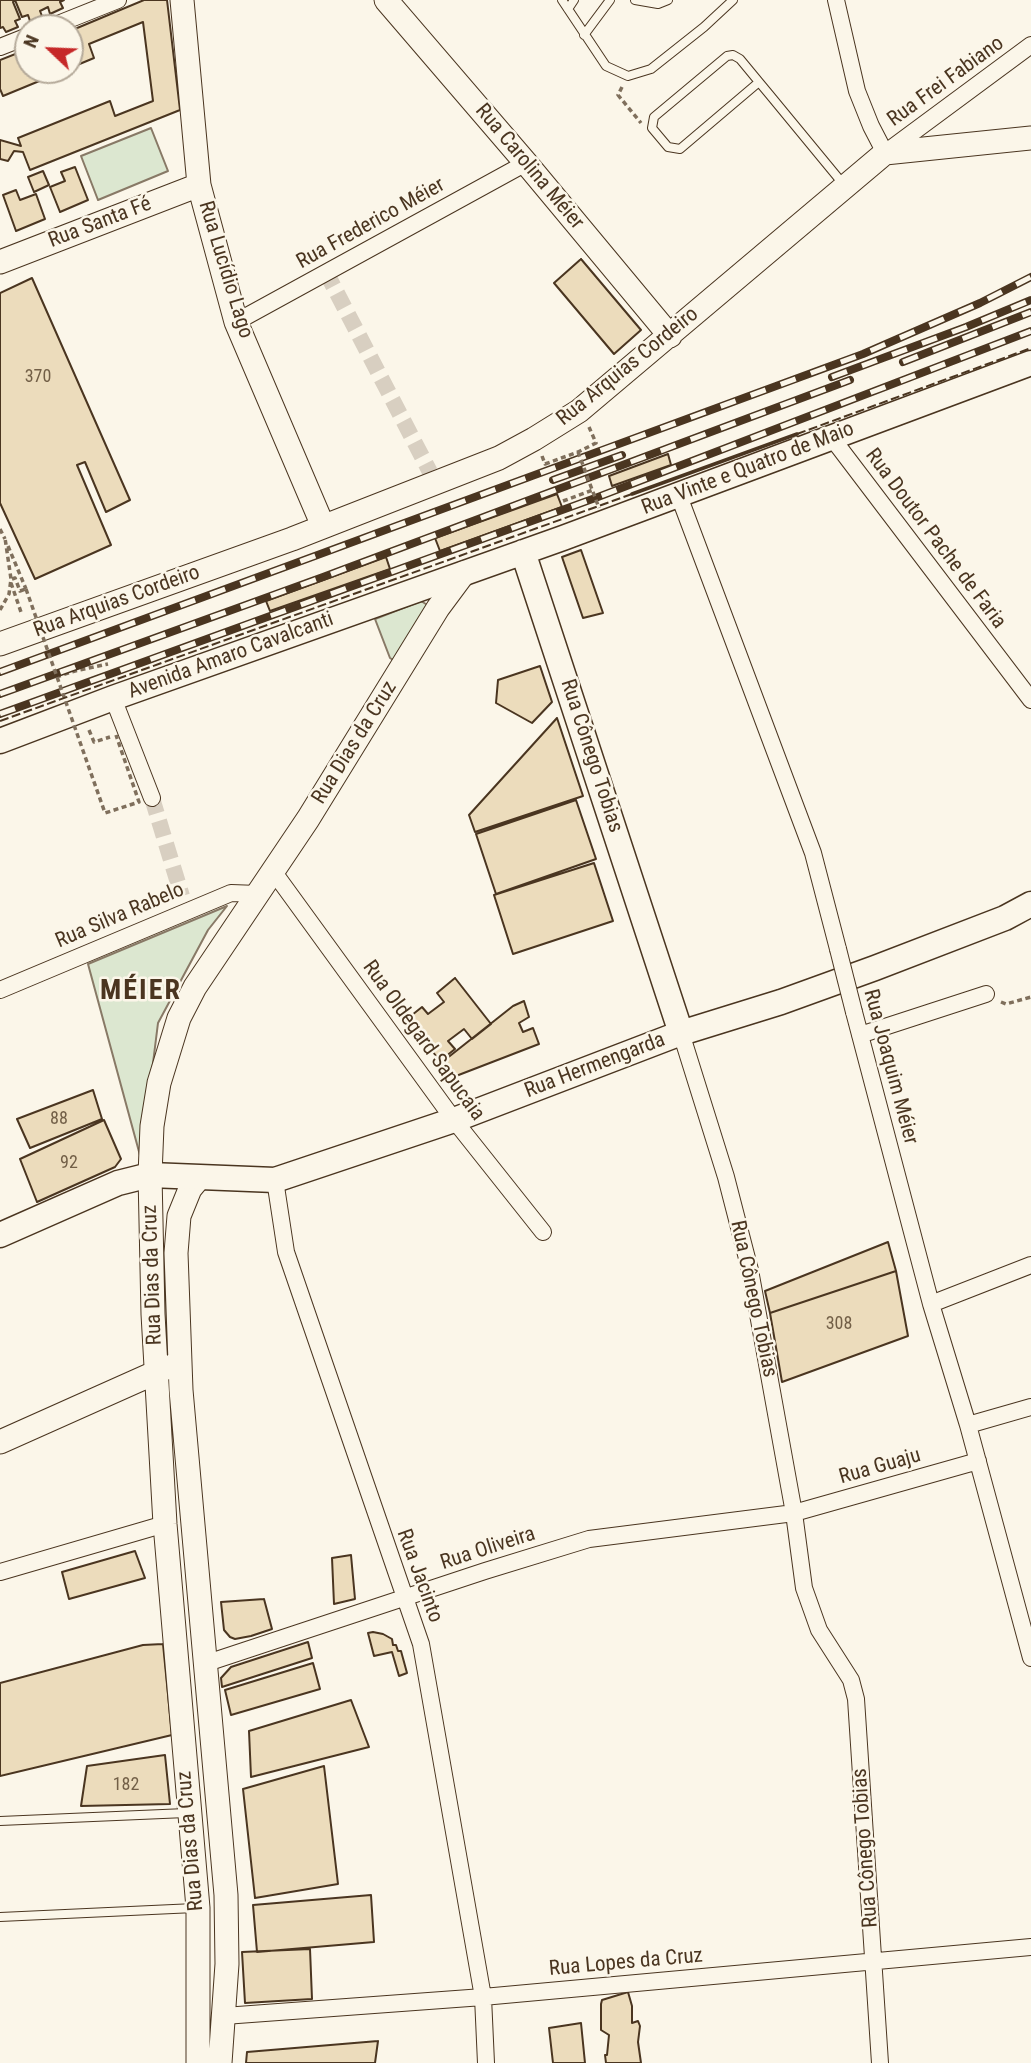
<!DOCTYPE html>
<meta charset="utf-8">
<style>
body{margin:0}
#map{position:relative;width:1031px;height:2063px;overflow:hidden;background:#fbf6e9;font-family:"Roboto Condensed",sans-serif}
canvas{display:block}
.north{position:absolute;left:14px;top:14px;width:70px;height:70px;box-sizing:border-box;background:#fbf6e9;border:2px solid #b4a999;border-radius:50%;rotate:293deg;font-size:19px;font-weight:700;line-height:28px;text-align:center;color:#4a3520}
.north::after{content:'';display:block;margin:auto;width:24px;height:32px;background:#c62828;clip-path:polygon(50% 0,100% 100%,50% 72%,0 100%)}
</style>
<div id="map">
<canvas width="1031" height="2063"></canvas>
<div class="north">N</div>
</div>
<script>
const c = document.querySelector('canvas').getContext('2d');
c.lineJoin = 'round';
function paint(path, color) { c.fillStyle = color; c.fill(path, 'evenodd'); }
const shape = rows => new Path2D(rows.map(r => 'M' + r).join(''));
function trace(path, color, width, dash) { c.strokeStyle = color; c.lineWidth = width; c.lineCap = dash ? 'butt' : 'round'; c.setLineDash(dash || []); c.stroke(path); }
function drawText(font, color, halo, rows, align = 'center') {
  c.font = font + ' "Roboto Condensed",sans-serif'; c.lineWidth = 5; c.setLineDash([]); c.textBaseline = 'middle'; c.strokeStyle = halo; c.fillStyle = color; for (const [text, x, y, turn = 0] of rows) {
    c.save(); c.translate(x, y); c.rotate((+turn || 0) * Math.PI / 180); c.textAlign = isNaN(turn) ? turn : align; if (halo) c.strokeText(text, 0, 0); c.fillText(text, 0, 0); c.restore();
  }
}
const green = shape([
 [151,128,168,171,98,200,81,156,151,128],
 [421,601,429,606,398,663,390,658,375,619,421,601],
 [227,906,208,930,158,1023,141,1159,88,964,227,906]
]);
paint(green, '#dce7d0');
trace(green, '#887966', 2);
const building = shape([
 [0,0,64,0,60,2,63,8,50,14,48,7,40,11,42,16,30,21,28,15,22,17,15,0,13,2,20,19,15,21,18,27,6,32,3,27,0,28,0,0],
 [144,0,167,0,180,110,30,170,23,152,14,151,8,161,0,159,0,140,21,146,18,138,110,101,115,116,153,101,143,22,89,44,94,58,70,68,70,31,144,0],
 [28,49,28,70,66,70,3,96,0,89,0,60,28,49],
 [75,167,88,200,60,212,50,187,65,181,61,172,75,167],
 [43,171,49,185,34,192,28,177,43,171],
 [16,190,20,200,36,194,45,219,16,231,3,195,16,190],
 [581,259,641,330,614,354,554,283,581,259],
 [32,278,130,500,106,512,85,462,77,465,111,545,35,579,0,503,0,293,32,278],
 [668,454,671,465,612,486,609,476,668,454],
 [557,494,562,507,440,551,435,538,557,494],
 [581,550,603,613,583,618,562,557,581,550],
 [386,557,390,569,270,611,266,601,386,557],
 [540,666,552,702,532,723,496,703,498,680,540,666],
 [557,718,583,796,475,832,469,815,557,718],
 [576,800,596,859,496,894,476,834,576,800],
 [594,863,613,921,513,954,494,895,594,863],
 [455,978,491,1024,472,1039,464,1029,448,1041,455,1049,440,1061,407,1019,422,1007,428,1014,444,1002,437,993,455,978],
 [524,1001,529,1017,519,1023,523,1032,533,1028,539,1044,456,1076,441,1063,513,1006,524,1001],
 [93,1090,102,1119,30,1148,17,1119,93,1090],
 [104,1120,121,1159,115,1167,37,1202,20,1159,104,1120],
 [888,1242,896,1271,770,1313,765,1291,888,1242],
 [896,1271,908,1336,782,1382,770,1313,896,1271],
 [135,1551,145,1578,69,1599,62,1572,135,1551],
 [351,1555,355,1599,334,1604,332,1558,351,1555],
 [264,1599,272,1629,251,1636,235,1639,230,1637,224,1630,221,1602,264,1599],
 [373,1632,383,1634,392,1639,393,1645,396,1645,398,1651,401,1651,407,1673,399,1676,392,1652,374,1656,368,1633,373,1632],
 [308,1642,312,1658,222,1687,221,1678,231,1667,308,1642],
 [163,1644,172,1735,0,1776,0,1683,143,1645,163,1644],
 [313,1663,320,1689,231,1715,225,1690,313,1663],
 [351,1700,369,1747,251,1777,249,1731,351,1700],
 [165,1755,170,1804,81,1806,87,1766,165,1755],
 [324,1766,338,1884,255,1898,243,1789,324,1766],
 [371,1895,374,1942,257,1952,253,1905,371,1895],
 [310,1949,312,1999,245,2003,242,1952,310,1949],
 [628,1992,632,2006,632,2023,638,2021,640,2026,638,2042,641,2063,606,2063,605,2055,607,2055,609,2035,601,2030,601,2004,602,2000,628,1992],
 [581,2023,585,2063,553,2063,549,2028,581,2023],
 [378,2041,375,2063,246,2063,247,2052,378,2041]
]);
paint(building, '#ecdcbc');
trace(building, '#4a3520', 2);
trace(shape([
 [326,272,430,472],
 [152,798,182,896]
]), '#d8cfc1', 16, [16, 8]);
const lane = shape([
 [562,0,606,66,628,76,651,69,704,27,733,0],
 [635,0,658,4,668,0],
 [568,9,574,0],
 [584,35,610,0],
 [759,82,680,149,668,147,652,128,654,117,727,56,733,55,740,59,759,82,769,94,844,185],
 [0,1821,186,1813],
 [0,1917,195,1908]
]);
const street = shape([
 [836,0,857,91,871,126,885,153,1031,45],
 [48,28,118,0],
 [0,47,28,36],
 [236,322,526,163],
 [832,438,1031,700],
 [679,496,813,853,838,949],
 [113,698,152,798],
 [273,871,454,1120,543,1232],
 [0,990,231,893,258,894],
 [854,1012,931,1304,968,1425,1031,1658],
 [681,1033,726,1177,750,1270,794,1513,804,1588,819,1630,851,1680,856,1699,880,2063],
 [860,1035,986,994],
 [275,1180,286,1252,421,1644,483,1997,486,2063],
 [931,1304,1031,1265],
 [968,1425,1031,1407],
 [0,1572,165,1524],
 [204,1664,485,1571,589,1539,794,1513,978,1461],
 [224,2016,483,1997,1031,1947]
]);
const secondary = shape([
 [182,0,199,185,236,322,323,526],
 [386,0,526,163,670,336],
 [0,262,199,185],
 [0,644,292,539,499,458,534,439,579,411,885,153,1031,138],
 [200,1177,190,1189,179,1216,176,1253,181,1390,226,1895,227,1964,220,2063],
 [0,1442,168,1367],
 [198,2063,198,1908,165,1524,153,1314,150,1175,152,1126,159,1083,179,1018,195,987,308,819,438,608,464,573]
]);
const primary = shape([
 [523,552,681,1033],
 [0,741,113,698,563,538,1031,363],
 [0,1235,118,1183,150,1175,275,1180,454,1120,681,1033,781,1002,875,968,1005,918,1031,904]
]);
trace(lane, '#4a3520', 10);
trace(street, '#4a3520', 18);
trace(secondary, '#4a3520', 25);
trace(primary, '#4a3520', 27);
trace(shape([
 [622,87,618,95,641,123],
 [542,456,545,464,578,452,596,443,589,427],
 [563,501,593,490],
 [0,529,5,539],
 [8,546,26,589],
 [12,579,15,578,20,591,26,589],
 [11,583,22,615],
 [0,610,9,594,11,579,5,538],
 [56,677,75,671,108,664],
 [89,730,94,742,110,737],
 [1001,1002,1006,1004,1031,997]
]), '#7f6f5c', 3.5, [5, 3.5]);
trace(lane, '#fbf6e9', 8);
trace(street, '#fbf6e9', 16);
trace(secondary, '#fbf6e9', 23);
trace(primary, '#fbf6e9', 24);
const rail = shape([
 [903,362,1031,312],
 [832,377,966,327,1031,300],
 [553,480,622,455],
 [0,672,863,354,980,303,1031,277],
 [0,694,323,577,850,380],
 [0,714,598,497,1031,331]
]);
trace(rail, '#4a3520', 8);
trace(rail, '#fbf6e9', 5, [16]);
const streetBridge = shape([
 [838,949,854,1012]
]);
trace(streetBridge, '#4a3520', 18, []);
trace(shape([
 [578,452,599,508],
 [26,589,105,813,139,802,116,735]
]), '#7f6f5c', 3.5, [5, 3.5]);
trace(streetBridge, '#fbf6e9', 16);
trace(shape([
 [797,434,1031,348],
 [0,721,632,494]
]), '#4a3520', 2, [9, 3.5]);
trace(shape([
 [632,494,797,434]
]), '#4a3520', 3.5);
drawText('18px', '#725f47', null, [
 ["370",38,377],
 ["88",59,1119],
 ["92",69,1163],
 ["308",839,1324],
 ["182",126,1785]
]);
drawText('21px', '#4a3520', '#fbf6e9', [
 ["Rua Frei Fabiano",946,82,-36],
 ["Rua Carolina Méier",529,167,50],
 ["Rua Santa Fé",100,223,-21],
 ["Rua Frederico Méier",371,224,-29],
 ["Rua Lucídio Lago",225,270,73],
 ["Rua Arquias Cordeiro",628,367,-39],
 ["Rua Vinte e Quatro de Maio",748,469,-21],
 ["Rua Doutor Pache de Faria",935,539,53],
 ["Rua Arquias Cordeiro",117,602,-20],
 ["Avenida Amaro Cavalcanti",231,656,-20],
 ["Rua Dias da Cruz",355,743,-58],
 ["Rua Cônego Tobias",591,756,72],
 ["Rua Silva Rabelo",120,916,-23],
 ["Rua Oldegard Sapucaia",423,1041,54],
 ["Rua Hermengarda",595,1066,-21],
 ["Rua Joaquim Méier",890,1067,75],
 ["Rua Dias da Cruz",153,1275,-92],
 ["Rua Cônego Tobias",753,1299,78],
 ["Rua Guaju",880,1467,-16],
 ["Rua Oliveira",488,1549,-18],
 ["Rua Jacinto",419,1576,70],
 ["Rua Dias da Cruz",191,1841,-95],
 ["Rua Cônego Tobias",866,1848,-94],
 ["Rua Lopes da Cruz",626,1963,-5]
]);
c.letterSpacing = '2px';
drawText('bold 28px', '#4a3520', '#fbf6e9', [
 ["MÉIER",141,992]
]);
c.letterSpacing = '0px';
</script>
